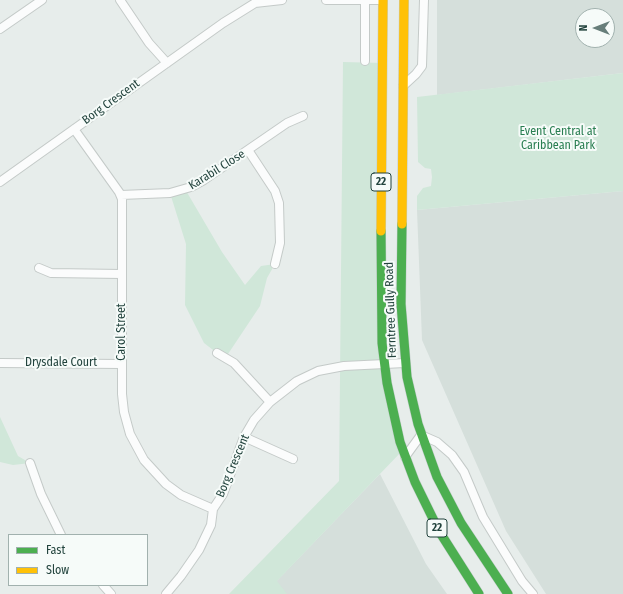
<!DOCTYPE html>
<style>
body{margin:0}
#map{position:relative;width:623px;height:594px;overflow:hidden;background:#e7edeb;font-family:"Fira Sans Condensed",sans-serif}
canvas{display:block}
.legend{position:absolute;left:8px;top:534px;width:140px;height:52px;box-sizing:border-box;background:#f6fbf9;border:1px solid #a1b1ae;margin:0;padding:5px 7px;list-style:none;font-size:12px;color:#22433d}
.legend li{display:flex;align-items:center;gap:8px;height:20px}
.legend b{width:20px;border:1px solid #a1b1ae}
.north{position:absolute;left:575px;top:8px;width:40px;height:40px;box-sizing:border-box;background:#f6fbf9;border:1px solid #a1b1ae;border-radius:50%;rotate:270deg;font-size:11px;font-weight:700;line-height:16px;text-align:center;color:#22433d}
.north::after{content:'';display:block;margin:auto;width:14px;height:18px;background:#677e7a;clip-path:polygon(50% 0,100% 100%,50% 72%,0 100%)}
</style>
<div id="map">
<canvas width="623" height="594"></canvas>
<ul class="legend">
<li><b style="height:5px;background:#4caf50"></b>Fast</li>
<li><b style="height:5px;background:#ffc107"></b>Slow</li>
</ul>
<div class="north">N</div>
</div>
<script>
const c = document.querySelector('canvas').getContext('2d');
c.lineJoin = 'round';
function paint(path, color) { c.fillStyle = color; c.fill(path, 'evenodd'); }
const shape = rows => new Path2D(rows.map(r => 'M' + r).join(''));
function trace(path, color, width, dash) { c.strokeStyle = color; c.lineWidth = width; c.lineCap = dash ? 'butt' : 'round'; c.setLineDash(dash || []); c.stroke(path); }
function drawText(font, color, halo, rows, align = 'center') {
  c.font = font + ' "Fira Sans Condensed",sans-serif'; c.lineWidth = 4; c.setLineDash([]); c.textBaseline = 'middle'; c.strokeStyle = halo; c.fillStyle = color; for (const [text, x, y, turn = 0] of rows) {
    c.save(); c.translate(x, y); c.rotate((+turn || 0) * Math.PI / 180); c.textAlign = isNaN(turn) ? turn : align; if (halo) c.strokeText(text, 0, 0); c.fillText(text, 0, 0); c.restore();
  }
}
paint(shape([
 [437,0,623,0,623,73,437,95],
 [583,16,607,16,607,40,583,40],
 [623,191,623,594,546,594,506,531,422,340,417,210],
 [380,474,426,564,447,594,264,594]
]), '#d5dfdb');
paint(shape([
 [343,62,383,63,381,316,403,450,277,581,287,594,229,594,339,481],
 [623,73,623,191,417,210,417,196,423,188,431,186,432,177,431,169,425,168,418,162,417,97],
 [185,189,222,252,245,285,261,266,275,264,267,278,260,306,226,357,217,353,204,343,185,305,186,244,170,193],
 [0,417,18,456,30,463,13,465,0,462]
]), '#d0e7d9');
const street = shape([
 [120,0,149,43,167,63],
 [326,0,383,0],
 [0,29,42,0],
 [365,61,365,0],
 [403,86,416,74,422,66,424,0],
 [74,129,119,192,122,199,122,394,124,412,130,434,144,460,166,484,181,495,213,509],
 [248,150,275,191,279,203,280,243,275,264],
 [0,182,223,23,255,3,282,0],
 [121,195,170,193,191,187,204,180,287,123,303,116],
 [39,268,51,273,122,274],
 [217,353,234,363,270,402],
 [0,363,122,364],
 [244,437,293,459],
 [405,457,421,435,437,442,452,455,464,472,483,517,522,581,533,594],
 [30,463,41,494,61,535],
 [103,585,111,594],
 [166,594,181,576,199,550,211,525,213,509,223,494,244,437,254,420,270,402,297,381,318,371,344,366,405,363]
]);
const fast = shape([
 [402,224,401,304,407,377,418,424,437,477,461,523,508,594],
 [381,231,382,343,387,383,400,442,415,482,439,531,479,594]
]);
const slow = shape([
 [402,224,404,0],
 [381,231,383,0]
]);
trace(street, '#c4cac8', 10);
trace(fast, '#c2ccca', 10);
trace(slow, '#c2ccca', 10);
trace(street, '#fbfcfc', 8);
trace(fast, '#4caf50', 9);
trace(slow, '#ffc107', 9);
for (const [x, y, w] of [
 [381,182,20],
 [437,528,20]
]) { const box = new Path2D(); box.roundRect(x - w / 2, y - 9, w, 18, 3); c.fillStyle = '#f6fbf9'; c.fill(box); trace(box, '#22433d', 1); }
drawText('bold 11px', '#22433d', null, [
 ["22",381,182],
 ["22",437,528]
]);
drawText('12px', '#22433d', '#f6fbf9', [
 ["Borg Crescent",111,102,-36],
 ["Karabil Close",217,170,-32],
 ["Ferntree Gully Road",391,310,-92],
 ["Carol Street",122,332,-90],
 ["Drysdale Court",61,363],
 ["Borg Crescent",233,466,-67]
]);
drawText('12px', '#297e51', '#f6fbf9', [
 ["Event Central at",558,132],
 ["Caribbean Park",558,146]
]);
</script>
